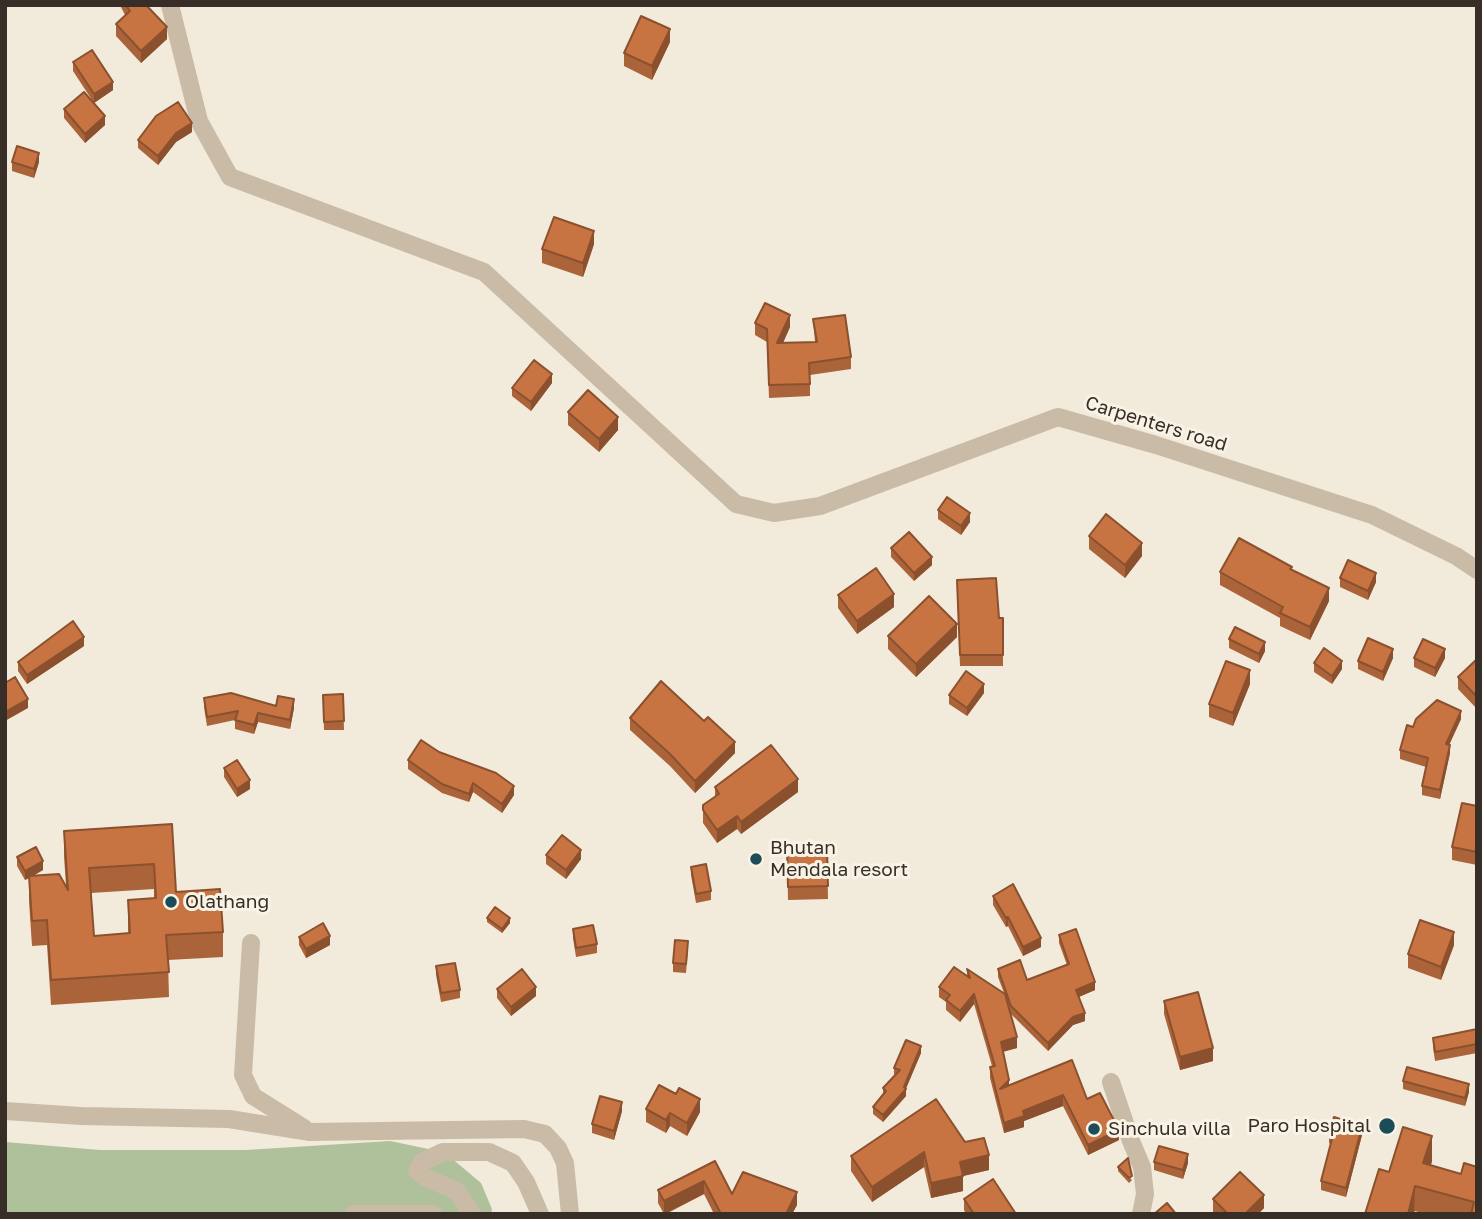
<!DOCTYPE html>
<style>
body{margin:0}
#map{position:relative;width:1482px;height:1219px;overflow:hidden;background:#f2eada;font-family:"Golos Text",sans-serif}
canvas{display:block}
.frame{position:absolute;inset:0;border:7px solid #362e27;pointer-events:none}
</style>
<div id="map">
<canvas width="1482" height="1219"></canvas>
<div class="frame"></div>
</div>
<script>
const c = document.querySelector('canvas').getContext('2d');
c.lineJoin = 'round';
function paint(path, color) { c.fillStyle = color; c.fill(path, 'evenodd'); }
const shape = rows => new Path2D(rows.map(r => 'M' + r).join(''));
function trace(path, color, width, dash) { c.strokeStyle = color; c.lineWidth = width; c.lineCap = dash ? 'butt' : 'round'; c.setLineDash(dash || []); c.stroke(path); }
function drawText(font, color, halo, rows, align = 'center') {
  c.font = font + ' "Golos Text",sans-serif'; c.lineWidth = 6; c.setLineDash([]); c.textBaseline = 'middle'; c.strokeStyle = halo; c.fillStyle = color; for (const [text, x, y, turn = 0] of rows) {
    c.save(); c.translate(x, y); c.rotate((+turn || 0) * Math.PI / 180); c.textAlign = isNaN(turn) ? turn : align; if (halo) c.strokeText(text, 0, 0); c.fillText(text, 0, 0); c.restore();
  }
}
paint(shape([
 [390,1141,443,1152,456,1162,481,1183,492,1209,491,1214,5,1214,5,1142,100,1150,246,1150]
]), '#afc19a');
trace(shape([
 [170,5,199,121,230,177,484,272,736,504,774,513,820,506,1058,417,1156,445,1372,515,1456,556,1477,570],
 [251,943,243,1075,253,1096,304,1128],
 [1111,1082,1131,1141,1142,1167,1145,1194,1141,1214],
 [5,1111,81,1116,229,1119,310,1132,524,1129,545,1134,558,1148,565,1163,570,1214],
 [354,1214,434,1214],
 [472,1214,457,1191,426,1178,417,1171,422,1162,443,1152,489,1152,513,1163,526,1182,540,1214]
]), '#cabba6', 18);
paint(shape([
 [120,5,146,5,167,39,141,63,116,36,116,24,125,15],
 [670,42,652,80,624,66,624,53],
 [73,62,113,90,94,103,73,71],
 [64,109,105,125,85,143,64,118],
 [192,132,176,142,158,165,138,148,138,140],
 [12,162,39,162,34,178,12,171],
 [594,244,583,277,542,263,542,249],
 [813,319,851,357,851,369,810,375,810,396,769,398,767,342,755,335,755,323,790,327,783,343,815,342],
 [552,383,531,411,512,396,512,388],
 [568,412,618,430,599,452,568,425],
 [938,510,970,522,961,535,938,519],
 [1089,536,1142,556,1125,578,1089,549],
 [891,548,932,565,914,581,891,557],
 [1292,570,1329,601,1310,640,1280,626,1280,618,1220,585,1220,572],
 [1340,578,1376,582,1368,600,1340,587],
 [957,592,999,618,1003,618,1003,666,960,666],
 [838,595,894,607,857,634,838,608],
 [888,636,957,637,916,677,888,649],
 [1229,639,1265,651,1259,663,1229,648],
 [84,646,27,684,18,671,18,662],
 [1393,658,1383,681,1358,669,1358,661],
 [1414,658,1445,658,1435,677,1414,667],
 [1477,660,1477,709,1458,689,1458,677],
 [1314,663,1342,669,1332,684,1314,672],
 [1250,684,1233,726,1209,717,1209,704],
 [984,693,967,716,949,704,949,695],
 [343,694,344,730,324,730,323,695],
 [204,698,294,708,290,729,258,722,254,734,235,729,235,720,207,726,204,707],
 [630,718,704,721,735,753,695,793,670,766,630,730],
 [1461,719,1449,744,1450,753,1440,799,1422,795,1422,786,1426,767,1400,759,1400,750,1413,727],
 [439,752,514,795,502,813,473,792,469,802,442,793,408,769,408,760],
 [224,768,250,789,237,797,224,777],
 [715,787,798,792,741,834,737,829,717,843,703,823,703,805,715,797],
 [1477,806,1477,865,1452,860,1452,847],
 [172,824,176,892,223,932,223,957,168,960,169,997,51,1005,47,945,32,946,29,901,29,878,25,880,17,866,17,857,43,870,33,876,66,886,64,856,64,831],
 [154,889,154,898,128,900,128,934,94,936,91,893],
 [827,848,828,899,788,900,787,849],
 [546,855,581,859,566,879,546,864],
 [691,867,711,891,711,900,696,903,691,875],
 [993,896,1041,947,1023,956,1008,926,1006,927,993,905],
 [487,918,510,923,502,933,487,922],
 [573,929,597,944,597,953,576,957,573,938],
 [1059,935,1095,990,1079,997,1085,1021,1073,1025,1048,1051,1011,1014,1007,1002,1017,1048,1003,1052,1009,1085,1087,1099,1119,1140,1088,1155,1063,1106,1024,1121,1024,1127,1004,1133,990,1078,990,1067,992,1066,974,1004,960,1022,946,1010,946,1002,939,997,939,987,967,977,967,969,1004,993,998,977,998,969,1027,980,1067,965,1059,943],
 [299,937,330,945,306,958,299,945],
 [1454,945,1441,980,1408,968,1408,954],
 [688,950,686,973,673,972,673,963],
 [436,966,460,990,460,998,441,1002,436,975],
 [497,989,536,996,511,1016,497,998],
 [1164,1001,1213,1061,1180,1070,1164,1014],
 [1477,1029,1477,1053,1435,1061,1433,1047,1433,1038],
 [921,1053,906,1089,906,1096,883,1122,873,1114,873,1107,883,1094,883,1088,896,1075,894,1074,894,1068],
 [1403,1081,1469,1092,1465,1106,1403,1089],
 [646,1109,700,1112,687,1136,670,1126,666,1133,646,1122],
 [622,1111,614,1140,592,1133,592,1124],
 [1329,1134,1362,1135,1346,1197,1321,1190,1321,1181,1331,1144,1329,1143],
 [965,1142,989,1170,963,1176,963,1191,931,1198,924,1167,872,1202,851,1171,851,1156],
 [715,1161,732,1194,797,1205,792,1214,714,1214,704,1194,666,1214,664,1214,658,1203,658,1190],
 [1432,1161,1431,1165,1461,1174,1464,1163,1477,1214,1424,1214,1415,1211,1414,1214,1365,1214,1389,1172],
 [1154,1162,1188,1163,1183,1179,1154,1170],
 [1118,1167,1132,1180,1129,1183,1118,1171],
 [964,1199,1016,1214,966,1214,964,1210],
 [1213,1199,1264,1208,1258,1214,1215,1214,1213,1212]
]), '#ab6439');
paint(shape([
 [167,27,167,39,141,63,141,51],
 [670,29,670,42,652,80,652,66],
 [113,82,113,90,94,103,94,94],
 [105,116,105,125,85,143,85,134],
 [192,123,192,132,176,142,158,165,158,156,176,133],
 [39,153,39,162,34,178,34,169],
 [7,173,7,186,5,192,5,179],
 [594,231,594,244,583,277,583,263],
 [790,315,790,327,777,356,777,343],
 [552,374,552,383,531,411,531,402],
 [618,417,618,430,599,452,599,439],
 [970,513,970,522,961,535,961,526],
 [1142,543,1142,556,1125,578,1125,565],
 [932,557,932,565,914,581,914,573],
 [1376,573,1376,582,1368,600,1368,591],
 [1329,588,1329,601,1310,640,1310,627],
 [894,594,894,607,857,634,857,621],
 [957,624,957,637,916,677,916,664],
 [84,637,84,646,27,684,27,675],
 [1265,642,1265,651,1259,663,1259,654],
 [1393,649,1393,658,1383,681,1383,672],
 [1445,649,1445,658,1435,677,1435,668],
 [1342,661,1342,669,1332,684,1332,676],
 [1250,670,1250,684,1233,726,1233,713],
 [984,684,984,693,967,716,967,708],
 [28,699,28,708,5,721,5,712],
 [294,699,294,708,290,729,290,720],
 [1461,711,1461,719,1446,752,1446,744],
 [258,713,258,722,254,734,254,725],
 [735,742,735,753,695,793,695,781],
 [1450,745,1450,753,1440,799,1440,790],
 [798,779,798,792,741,834,741,822],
 [250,780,250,789,237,797,237,789],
 [473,783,473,792,469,802,469,794],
 [514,786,514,795,502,813,502,804],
 [737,816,737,829,717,843,717,830],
 [581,850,581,859,566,879,566,870],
 [43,861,43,870,25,880,25,871],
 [1008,917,1008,926,1006,927,1006,918],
 [510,918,510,923,502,933,502,929],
 [1454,932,1454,945,1441,980,1441,967],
 [330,936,330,945,306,958,306,949],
 [1041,938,1041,947,1023,956,1023,947],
 [1095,982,1095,990,1076,998,1076,990],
 [536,987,536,996,511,1016,511,1007],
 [974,994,974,1004,960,1022,960,1011],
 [1085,1013,1085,1021,1073,1025,1048,1051,1048,1043,1073,1017],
 [1017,1037,1017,1048,1001,1052,1001,1042],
 [921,1046,921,1053,905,1090,906,1089,906,1096,883,1122,883,1115,904,1087],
 [1213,1048,1213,1061,1180,1070,1180,1057],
 [1009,1080,1009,1090,1000,1089],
 [1469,1084,1469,1092,1465,1106,1465,1098],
 [1063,1095,1063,1106,1024,1121,1024,1127,1004,1133,1004,1123,1023,1111],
 [700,1099,700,1112,687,1136,687,1123],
 [622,1102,622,1111,614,1140,614,1131],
 [670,1113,670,1126,666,1133,666,1120],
 [1362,1126,1362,1135,1346,1197,1346,1188],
 [1119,1130,1119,1140,1088,1155,1088,1145],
 [1432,1136,1432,1161,1423,1188,1423,1163],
 [924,1152,924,1167,872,1202,872,1187],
 [1188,1154,1188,1163,1183,1179,1183,1170],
 [989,1155,989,1170,963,1176,963,1191,931,1198,931,1183,960,1162],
 [704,1181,704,1194,664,1214,664,1201],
 [1415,1186,1414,1214,1408,1214],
 [797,1192,797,1205,792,1214,786,1214],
 [1264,1195,1264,1208,1258,1214,1245,1214]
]), '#8b512e');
const building = shape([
 [126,5,146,5,167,27,141,51,116,24,130,11,126,5],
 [641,16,670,29,652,66,624,53,641,16],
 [92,50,113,82,94,94,73,62,92,50],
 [84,92,105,116,85,134,64,109,84,92],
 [178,102,192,123,176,133,158,156,138,140,156,116,178,102],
 [17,146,39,153,34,169,12,162,17,146],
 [554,217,594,231,583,263,542,249,554,217],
 [765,303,790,315,777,343,817,342,813,319,845,315,851,357,809,363,810,384,769,385,767,329,755,323,765,303],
 [534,360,552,374,531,402,512,388,534,360],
 [588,390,618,417,599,439,568,412,588,390],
 [947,497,970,513,961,526,938,510,947,497],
 [1106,514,1142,543,1125,565,1089,536,1106,514],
 [909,532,932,557,914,573,891,548,909,532],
 [1239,538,1292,567,1290,569,1329,588,1310,627,1280,613,1283,607,1220,572,1239,538],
 [1348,560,1376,573,1368,591,1340,578,1348,560],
 [876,568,894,594,857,621,838,595,876,568],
 [996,578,999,618,1003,618,1003,655,960,655,957,580,996,578],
 [929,596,957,624,916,664,888,636,929,596],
 [73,621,84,637,27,675,18,662,73,621],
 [1235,627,1265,642,1259,654,1229,639,1235,627],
 [1368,638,1393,649,1383,672,1358,661,1368,638],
 [1423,639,1445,649,1435,668,1414,658,1423,639],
 [1324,648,1342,661,1332,676,1314,663,1324,648],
 [1476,660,1477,660,1477,697,1458,677,1476,660],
 [1226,661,1250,670,1233,713,1209,704,1226,661],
 [966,671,984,684,967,708,949,695,966,671],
 [15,677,28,699,5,712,5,683,15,677],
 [661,681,704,721,708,717,735,742,695,781,670,754,630,718,661,681],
 [231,693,276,706,278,696,294,699,290,720,258,713,254,725,235,720,238,711,207,717,204,698,231,693],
 [343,694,344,721,324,722,323,695,343,694],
 [1437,700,1461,711,1446,744,1450,745,1440,790,1422,786,1428,758,1400,750,1407,725,1413,727,1416,719,1437,700],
 [421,740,439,752,496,773,514,786,502,804,473,783,469,794,442,784,408,760,421,740],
 [771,745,798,779,741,822,737,816,717,830,703,810,703,805,719,794,715,787,771,745],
 [237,760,250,780,237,789,224,768,237,760],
 [1462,803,1477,806,1477,852,1452,847,1462,803],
 [172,824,176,892,220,889,223,932,166,935,169,972,51,980,47,920,32,921,29,876,59,874,68,890,64,831,172,824],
 [154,864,156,898,128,900,130,933,94,936,89,868,154,864],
 [562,835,581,850,566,870,546,855,562,835],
 [36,847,43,861,25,871,17,857,36,847],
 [827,848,828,886,788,887,787,849,827,848],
 [706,864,711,891,696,894,691,867,706,864],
 [1013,884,1041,938,1023,947,1008,917,1006,918,993,896,1013,884],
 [495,907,510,918,502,929,487,918,495,907],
 [1420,920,1454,932,1441,967,1408,954,1420,920],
 [323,923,330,936,306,949,299,937,323,923],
 [593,925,597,944,576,948,573,929,593,925],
 [1076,929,1095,982,1076,990,1085,1013,1073,1017,1048,1043,1011,1006,998,969,1020,960,1027,980,1069,964,1059,935,1076,929],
 [675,940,688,941,686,964,673,963,675,940],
 [455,963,460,990,441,993,436,966,455,963],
 [954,967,970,978,967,969,1005,994,1017,1037,1001,1042,1009,1080,1000,1089,1072,1060,1087,1099,1100,1093,1119,1130,1088,1145,1063,1095,1023,1111,1024,1116,1004,1123,990,1067,995,1066,974,994,960,1011,946,1000,950,995,939,987,954,967],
 [522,969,536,987,511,1007,497,989,522,969],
 [1198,992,1213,1048,1180,1057,1164,1001,1198,992],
 [1477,1029,1477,1044,1435,1052,1433,1038,1477,1029],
 [906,1040,921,1046,904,1087,906,1089,883,1115,873,1107,886,1091,883,1088,900,1070,894,1068,906,1040],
 [1407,1067,1469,1084,1465,1098,1403,1081,1407,1067],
 [659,1085,676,1094,679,1088,700,1099,687,1123,670,1113,666,1120,646,1109,659,1085],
 [600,1096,622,1102,614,1131,592,1124,600,1096],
 [936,1099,965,1142,984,1138,989,1155,960,1162,963,1176,931,1183,924,1152,872,1187,851,1156,936,1099],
 [1334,1117,1362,1126,1346,1188,1321,1181,1333,1135,1329,1134,1334,1117],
 [1403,1127,1432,1136,1423,1163,1461,1174,1464,1163,1477,1167,1477,1214,1471,1214,1474,1202,1415,1186,1408,1214,1365,1214,1379,1169,1389,1172,1403,1127],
 [1159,1146,1188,1154,1183,1170,1154,1162,1159,1146],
 [1128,1158,1132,1176,1129,1178,1118,1167,1128,1158],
 [715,1161,732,1194,743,1172,797,1192,786,1214,721,1214,704,1181,664,1201,658,1190,715,1161],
 [1240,1172,1264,1195,1245,1214,1228,1214,1213,1199,1240,1172],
 [993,1179,1016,1214,974,1214,964,1199,993,1179],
 [1167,1203,1176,1214,1154,1214,1167,1203]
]);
paint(building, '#c77442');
trace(building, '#8b512e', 2);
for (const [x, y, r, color] of [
 [756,859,7,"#1c4c58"],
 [171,902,7,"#1c4c58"],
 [1387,1126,9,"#1c4c58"],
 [1094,1129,7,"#1c4c58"]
]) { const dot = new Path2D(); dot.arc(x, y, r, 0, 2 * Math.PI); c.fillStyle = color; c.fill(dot); trace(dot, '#f9f3e6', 2.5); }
drawText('19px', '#362e27', '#f9f3e6', [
 ["Carpenters road",1156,424,17]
]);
drawText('19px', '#362e27', '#f9f3e6', [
 ["Bhutan",770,848],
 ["Mendala resort",770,870],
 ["Olathang",185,902],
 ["Paro Hospital",1371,1126,"right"],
 ["Sinchula villa",1108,1129]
], 'left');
</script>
